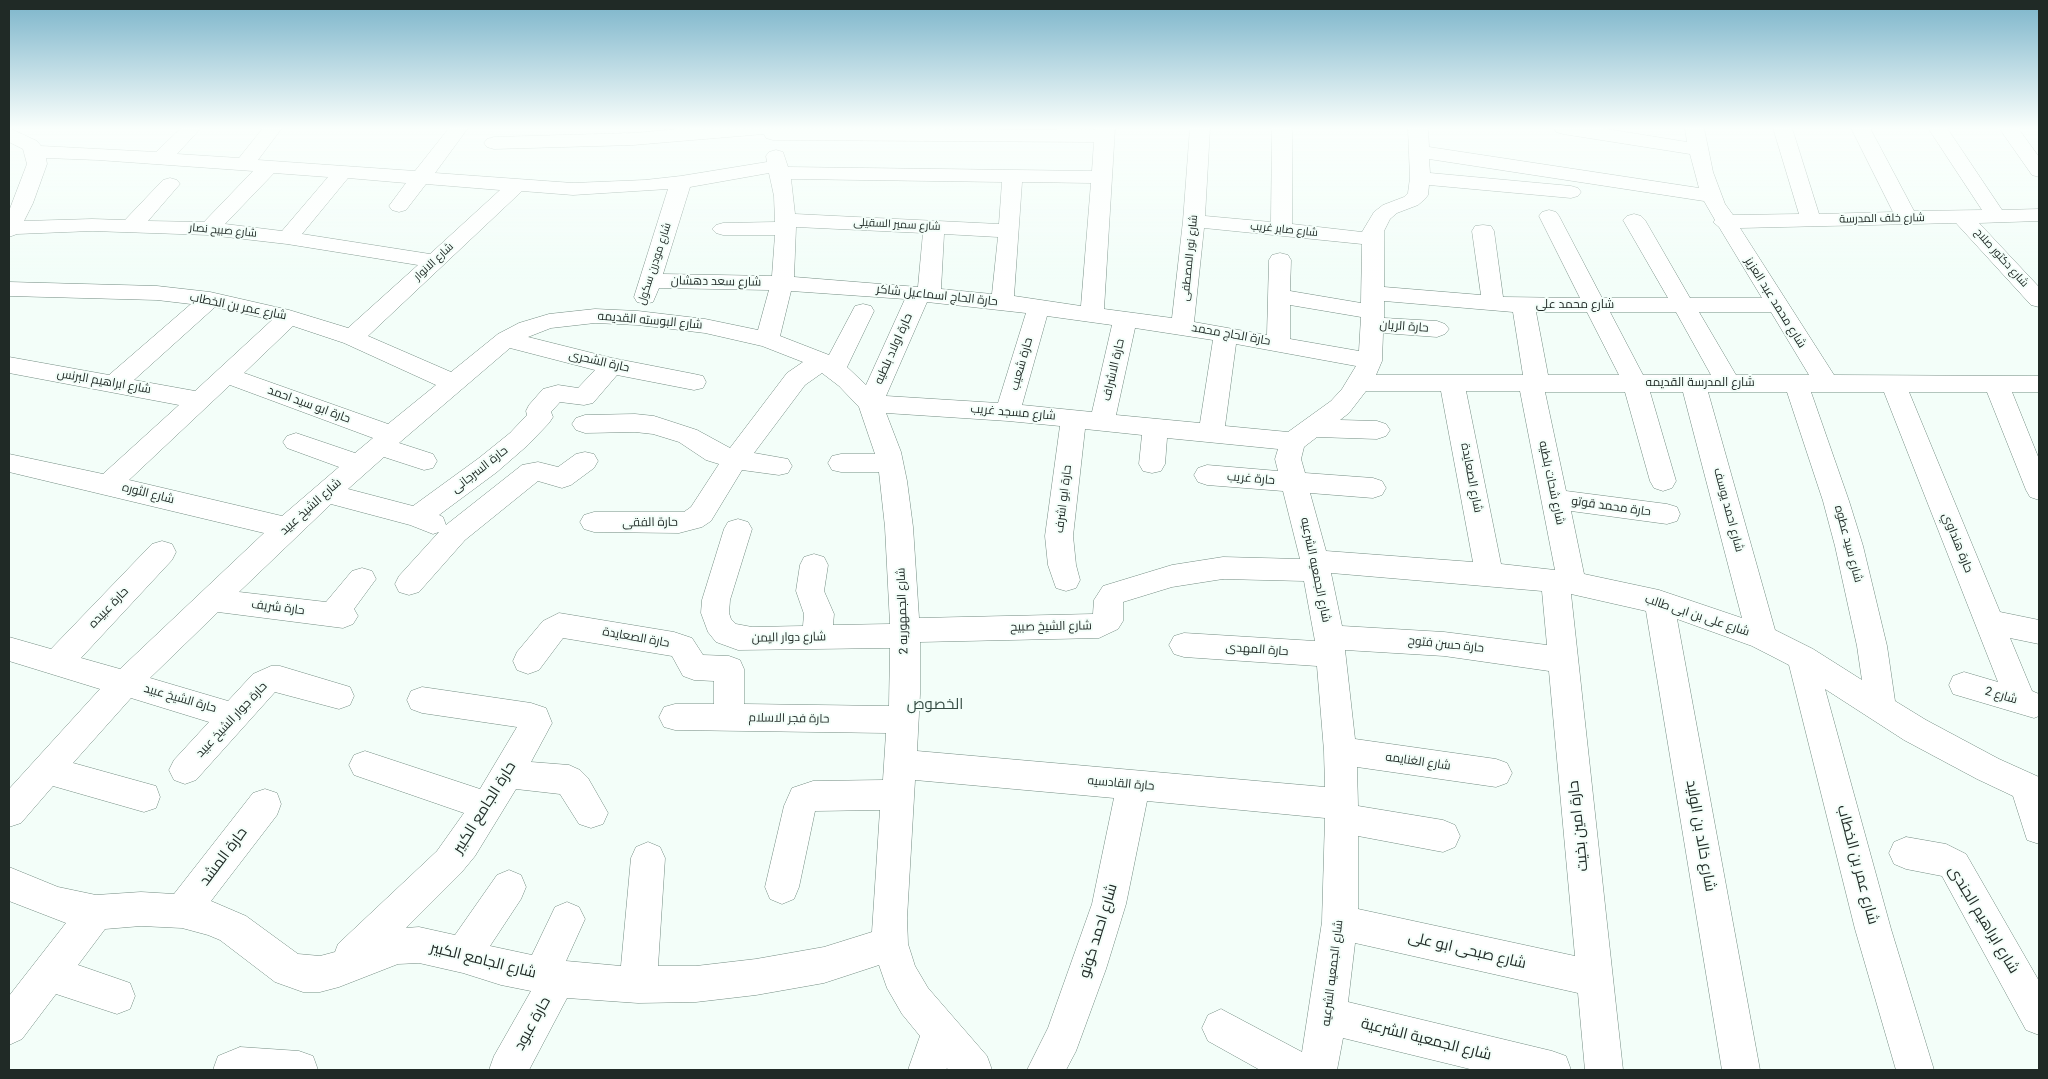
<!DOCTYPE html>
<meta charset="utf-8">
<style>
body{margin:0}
#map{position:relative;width:2048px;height:1079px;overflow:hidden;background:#f3fef9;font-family:Roboto,sans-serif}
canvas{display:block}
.frame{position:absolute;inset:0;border:10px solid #202a26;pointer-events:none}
</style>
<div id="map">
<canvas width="2048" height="1079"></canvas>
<div class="frame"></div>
</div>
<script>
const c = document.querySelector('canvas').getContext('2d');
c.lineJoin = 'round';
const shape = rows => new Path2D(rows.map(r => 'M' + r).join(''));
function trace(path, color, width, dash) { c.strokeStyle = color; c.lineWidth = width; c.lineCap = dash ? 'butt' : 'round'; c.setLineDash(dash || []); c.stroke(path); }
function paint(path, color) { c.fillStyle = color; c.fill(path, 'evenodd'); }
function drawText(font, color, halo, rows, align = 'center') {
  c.font = font + ' Roboto,Cairo,sans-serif'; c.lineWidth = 4; c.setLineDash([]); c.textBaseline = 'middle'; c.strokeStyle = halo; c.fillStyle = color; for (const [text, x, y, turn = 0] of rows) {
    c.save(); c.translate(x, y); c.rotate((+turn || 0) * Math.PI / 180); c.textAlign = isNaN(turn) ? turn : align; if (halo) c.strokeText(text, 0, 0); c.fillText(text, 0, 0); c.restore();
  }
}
const minor = shape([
 [9,128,37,141,41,146,156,152,181,128,201,128,177,154,239,158,263,128,282,128,258,160,415,171,449,128,468,128,435,173,573,183,645,180,681,176,767,162,766,156,769,152,776,150,783,152,788,167,1092,171,1094,142,773,140,766,138,764,134,633,145,494,149,487,147,484,143,487,139,494,137,633,133,690,128,1095,130,1095,128,1115,128,1104,309,1172,318,1183,221,1190,128,1210,128,1205,216,1271,222,1272,128,1292,128,1292,224,1362,232,1374,212,1383,205,1404,197,1408,193,1410,178,1408,128,1428,128,1429,147,1699,188,1690,154,1563,134,1556,132,1554,128,1601,128,1687,142,1685,128,1704,128,1713,172,1725,204,1733,215,1799,214,1773,128,1792,128,1819,214,1893,212,1851,128,1870,128,1914,211,1982,210,1928,128,1947,128,2002,210,2039,209,2039,221,1979,223,2039,287,2039,307,2031,305,1956,223,1740,228,1834,375,2039,376,2039,392,2012,392,2039,459,2039,500,2030,497,2026,490,1987,392,1909,392,2000,612,2039,620,2039,644,2010,638,2032,691,2039,694,2039,716,2034,718,1953,694,1949,685,1953,676,1964,672,1998,682,1884,392,1811,392,1849,501,1863,546,1887,646,1895,701,1926,720,1999,759,2039,777,2039,844,2027,840,2013,796,1977,779,1904,740,1825,689,1891,929,1934,1070,1896,1070,1855,929,1789,665,1752,646,1677,619,1760,1070,1722,1070,1646,611,1571,594,1623,1070,1585,1070,1578,993,1355,943,1348,1002,1552,1051,1566,1056,1571,1070,1474,1070,1343,1038,1337,1070,1260,1070,1208,1041,1202,1028,1208,1015,1221,1009,1302,1052,1322,922,1325,818,1147,801,1126,904,1106,969,1076,1051,1066,1070,1027,1070,1048,1028,1092,904,1114,798,915,780,907,918,908,944,915,966,928,988,987,1056,992,1070,948,1070,947,1068,946,1070,908,1070,920,1036,902,1014,887,988,879,965,824,983,756,995,696,1002,638,1003,567,998,529,1070,489,1070,494,1056,531,991,501,985,463,973,419,963,398,964,339,987,320,992,303,992,275,982,220,940,208,935,182,928,141,926,105,929,78,965,130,983,135,996,130,1009,117,1014,56,994,22,1039,9,1045,9,996,66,923,9,901,9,867,58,887,96,895,141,892,174,894,253,793,265,789,277,793,281,804,277,815,211,901,246,916,298,954,320,956,335,952,338,944,437,851,464,813,354,775,349,765,354,755,365,751,480,789,517,727,422,713,411,709,407,700,411,691,422,687,531,703,546,708,552,723,531,762,569,765,580,770,588,778,608,813,603,824,591,828,579,824,560,794,516,789,475,856,461,873,406,928,419,927,455,935,497,875,509,870,521,875,526,887,521,899,490,946,532,955,555,907,567,902,579,907,585,919,566,961,621,966,631,858,636,847,648,842,660,847,665,858,658,966,696,966,756,959,824,947,872,932,880,810,815,811,799,887,794,899,782,904,770,899,765,887,784,806,792,788,813,781,883,780,886,733,675,730,664,727,659,717,664,707,675,704,714,704,714,681,694,680,683,676,672,656,563,638,539,670,528,674,517,670,513,661,517,652,543,621,559,613,674,632,692,638,703,655,729,656,740,660,744,669,744,704,889,706,890,648,738,650,716,642,708,632,701,613,702,600,724,529,728,522,738,519,748,522,752,529,730,600,729,613,731,619,736,624,752,627,803,626,804,614,796,591,800,565,804,557,814,554,824,557,828,565,824,591,834,614,833,625,890,624,885,527,879,472,841,472,832,470,828,463,832,456,841,454,875,454,859,407,839,386,822,373,805,385,754,453,788,459,792,466,788,473,779,475,742,470,711,521,702,527,679,533,594,532,584,529,580,522,584,515,594,512,684,512,691,507,719,464,706,460,679,442,653,434,635,432,585,433,576,430,572,424,576,418,585,415,635,414,654,416,697,430,730,448,787,373,803,362,762,346,705,333,638,325,595,323,551,328,528,337,612,358,694,374,703,376,706,382,703,388,694,390,617,375,593,403,584,405,560,402,551,412,553,417,549,423,528,445,497,472,439,515,443,517,446,525,522,465,538,462,558,467,576,454,585,452,594,454,598,461,594,468,571,485,562,488,538,481,465,540,419,592,409,595,399,592,395,584,399,576,439,532,433,534,410,525,331,504,239,592,326,602,352,571,362,568,372,571,376,579,354,609,358,616,353,624,343,628,218,612,150,678,228,701,253,674,271,666,280,666,350,687,354,696,350,705,339,709,275,692,196,780,185,784,174,780,169,770,174,760,209,722,131,698,73,763,156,786,160,797,156,808,144,812,53,786,21,823,9,827,9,789,100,689,9,661,9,637,51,649,152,544,162,541,172,544,176,552,172,560,81,658,120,669,264,533,9,472,9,454,103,474,179,405,9,373,9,357,109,375,191,304,157,300,9,296,9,282,157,286,210,292,289,310,348,328,418,265,287,244,209,235,92,231,17,234,9,237,9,211,27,164,23,149,9,142,9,128],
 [46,158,98,160,253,171,204,222,148,221,180,184,177,180,170,178,163,180,125,220,92,219,24,221,33,203,47,164,46,158],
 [1429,159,1704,201,1715,220,1713,222,1719,227,1762,298,1690,298,1645,220,1641,216,1634,214,1627,216,1623,220,1668,298,1602,298,1559,216,1556,212,1549,210,1542,212,1539,216,1580,298,1503,297,1494,231,1491,226,1483,225,1475,226,1472,231,1481,295,1384,287,1384,231,1390,219,1397,213,1418,205,1425,199,1428,195,1429,185,1571,198,1578,196,1581,192,1578,188,1571,186,1430,173,1429,159],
 [274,173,328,177,282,231,225,224,274,173],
 [769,173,774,196,775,222,723,223,716,225,712,229,716,233,723,235,775,235,772,276,663,274,690,187,769,173],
 [348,178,406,183,389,206,392,210,399,212,406,210,426,184,500,190,430,254,302,234,348,178],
 [791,179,1002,182,999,224,795,214,791,179],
 [1022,182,1091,183,1081,306,1014,296,1022,182],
 [668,189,634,297,637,302,645,304,653,302,659,288,769,290,758,330,705,319,638,311,595,309,549,314,519,323,498,334,451,372,368,336,522,191,573,195,668,189],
 [796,227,923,233,918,287,794,277,796,227],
 [1204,228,1362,244,1361,303,1290,291,1291,260,1288,255,1280,253,1272,255,1269,260,1267,335,1194,322,1204,228],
 [944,234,998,237,992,294,941,289,944,234],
 [791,291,905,299,866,385,847,367,874,311,871,306,863,304,855,306,829,355,780,336,791,291],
 [1384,301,1513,312,1523,375,1376,375,1382,361,1383,333,1437,337,1445,334,1449,329,1445,324,1437,321,1384,318,1384,301],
 [927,302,1026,313,998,403,886,396,927,302],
 [1290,305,1361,317,1359,351,1290,339,1290,305],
 [215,307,272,320,195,391,134,380,215,307],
 [1536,312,1587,312,1619,375,1548,375,1536,312],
 [1610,312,1676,312,1711,375,1643,375,1610,312],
 [1699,312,1771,312,1809,375,1736,375,1699,312],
 [1047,316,1112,325,1092,412,1022,405,1047,316],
 [293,326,344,343,436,385,388,424,244,373,293,326],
 [1135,328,1213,340,1200,423,1116,415,1135,328],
 [1236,344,1356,366,1342,389,1331,401,1288,432,1225,426,1236,344],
 [510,348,595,370,578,388,558,385,543,389,529,405,526,411,527,415,510,433,479,458,413,506,348,489,384,457,424,470,433,468,437,461,433,454,399,443,510,348],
 [230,385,373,438,355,453,296,433,287,436,283,442,287,448,339,467,282,516,129,480,230,385],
 [1366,391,1441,391,1473,562,1326,551,1310,493,1373,498,1382,495,1386,488,1382,481,1373,478,1305,473,1301,459,1304,447,1317,437,1377,439,1386,436,1390,430,1386,424,1377,421,1340,420,1349,413,1366,391],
 [1466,391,1520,391,1555,570,1501,564,1466,391],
 [1545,392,1625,392,1650,481,1654,488,1663,491,1672,488,1676,481,1650,392,1683,392,1742,618,1659,590,1584,574,1571,511,1667,524,1677,521,1680,514,1677,507,1667,504,1566,491,1545,392],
 [1708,392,1787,392,1823,501,1835,546,1857,646,1862,680,1813,649,1775,630,1708,392],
 [886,413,1008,421,1060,426,1045,536,1048,565,1056,588,1066,591,1076,588,1080,580,1076,565,1073,536,1085,429,1142,435,1139,464,1143,471,1152,473,1161,471,1165,464,1167,438,1278,449,1275,459,1278,471,1207,465,1198,468,1194,475,1198,482,1207,485,1283,491,1300,559,1223,557,1172,565,1103,586,1094,600,1093,614,919,618,913,527,907,481,901,452,886,413],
 [1331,573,1542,591,1547,645,1444,632,1342,626,1331,573],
 [1223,579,1304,581,1315,641,1184,633,1174,636,1169,645,1174,654,1184,657,1317,666,1324,751,1325,787,917,751,920,694,920,642,1099,638,1118,629,1123,621,1123,602,1172,587,1223,579],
 [1345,650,1444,656,1549,671,1575,956,1358,909,1358,836,1443,852,1455,847,1460,836,1455,825,1443,820,1358,806,1357,767,1496,787,1507,783,1512,773,1507,763,1496,759,1355,739,1345,650],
 [1999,128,2018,128,2039,157,2039,177,2032,175,1999,128],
 [1906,837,1946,844,1966,854,2039,981,2039,1035,2026,1030,1942,876,1906,869,1894,864,1889,853,1894,842,1906,837],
 [240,1047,299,1051,313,1056,318,1070,213,1070,218,1056,240,1047]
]);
trace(minor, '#748d83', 1);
paint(minor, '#fff');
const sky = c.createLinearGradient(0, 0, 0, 279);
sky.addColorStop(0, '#7bb4ca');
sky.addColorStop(0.46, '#fafffc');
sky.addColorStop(1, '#fafffc00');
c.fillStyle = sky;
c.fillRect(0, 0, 2048, 279);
drawText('11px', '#202a26', '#f3fef9', [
 ["شارع خلف المدرسة",1882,219,-1],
 ["شارع سمير السقيلى",897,225,3],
 ["شارع صابر غريب",1284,230,6],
 ["شارع صبيح نصار",223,231,5],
 ["شارع نور المصطفى",1190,258,-84],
 ["شارع دكتور صلاح",2001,258,48],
 ["شارع الانوار",434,262,-43],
 ["شارع مودرن سكول",655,264,-72]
]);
drawText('12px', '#202a26', '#f3fef9', [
 ["شارع سعد دهشان",716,282,1],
 ["حارة الحاج اسماعيل شاكر",937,296,6],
 ["شارع محمد عبد العزيز",1775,303,58],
 ["شارع محمد على",1575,305],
 ["شارع عمر بن الخطاب",238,307,11],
 ["شارع البوسته القديمه",650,321,5],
 ["حارة الريان",1404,327,4],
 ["حارة الحاج محمد",1231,335,10],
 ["حارة اولاد بلطيه",894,349,-66],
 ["حارة الشحرى",599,362,13],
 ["حارة شعيب",1022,364,-74],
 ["حارة الاشراف",1114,370,-77],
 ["شارع ابراهيم البرنس",104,382,10],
 ["شارع المدرسة القديمه",1700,383],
 ["حارة ابو سيد احمد",309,405,20],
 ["شارع مسجد غريب",1013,413,5],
 ["حارة السرجانى",480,470,-38],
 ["شارع الصعايدة",1471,478,79],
 ["حارة غريب",1251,479,5],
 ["شارع شحات بلطيه",1551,483,78],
 ["شارع الثوره",148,494,14],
 ["حارة ابو اشرف",1064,499,-83],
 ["شارع الشيخ عبيد",311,507,-42],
 ["حارة محمد قوتو",1611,507,8],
 ["شارع احمد يوسف",1728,510,75],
 ["حارة الفقى",650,523,-1],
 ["حارة هنداوي",1957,543,68],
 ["شارع سيد عطوه",1848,544,75],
 ["شارع الجمعيه الشرعيه",1315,570,78],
 ["حارة عبيده",109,608,-46],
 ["حارة شريف",278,608,7],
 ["شارع الجمهوريه 2",903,611,-92],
 ["شارع على بن ابى طالب",1697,616,18],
 ["شارع الشيخ صبيح",1051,627,-1],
 ["حارة الصعايدة",636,638,10],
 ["شارع دوار اليمن",789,638,-1],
 ["حارة حسن فتوح",1446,645,6],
 ["حارة المهدى",1257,650,4],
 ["شارع 2",2001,696,16],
 ["حارة الشيخ عبيد",180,699,16],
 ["حارة فجر الاسلام",789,719,1],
 ["حارة جوار الشيخ عبيد",232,720,-47],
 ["شارع الغنايمه",1418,762,8],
 ["حارة القادسيه",1121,784,5],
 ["شارع الجمعيه الشرعيه",1333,973,-83]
]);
drawText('15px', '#374d45', '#f3fef9', [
 ["الخصوص",935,705]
]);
drawText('15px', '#202a26', '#f3fef9', [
 ["حارة الجامع الكبير",485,808,-58],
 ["حارة امين بخيت",1579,826,-96],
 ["شارع خالد بن الوليد",1700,836,80],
 ["حارة المشد",224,857,-53],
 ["شارع عمر بن الخطاب",1857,865,75],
 ["شارع ابراهيم الجندى",1983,920,59],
 ["شارع احمد كوتو",1099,931,-73],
 ["شارع صبحى ابو على",1467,951,13],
 ["شارع الجامع الكبير",483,961,14],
 ["حارة عبود",533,1024,-61],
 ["شارع الجمعية الشرعية",1426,1040,14]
]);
</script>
